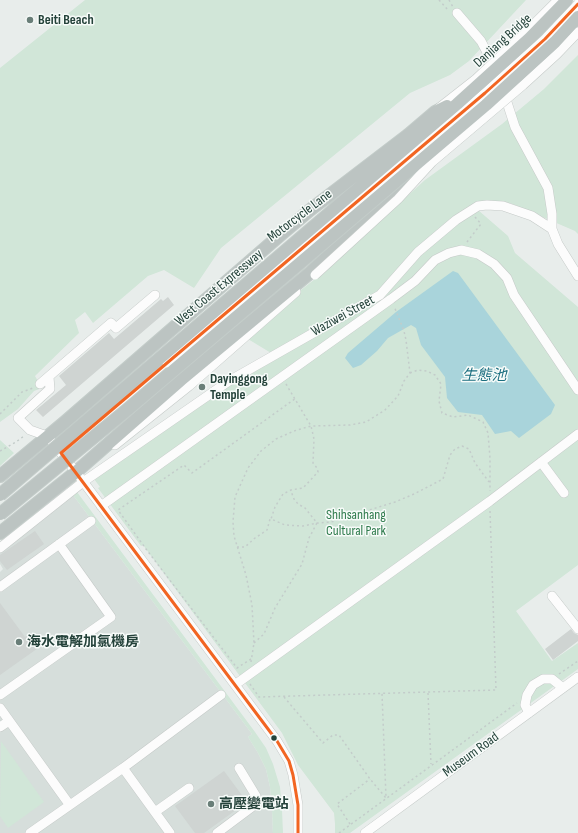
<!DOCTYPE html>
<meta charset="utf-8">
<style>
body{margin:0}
canvas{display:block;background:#e8edeb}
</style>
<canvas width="578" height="833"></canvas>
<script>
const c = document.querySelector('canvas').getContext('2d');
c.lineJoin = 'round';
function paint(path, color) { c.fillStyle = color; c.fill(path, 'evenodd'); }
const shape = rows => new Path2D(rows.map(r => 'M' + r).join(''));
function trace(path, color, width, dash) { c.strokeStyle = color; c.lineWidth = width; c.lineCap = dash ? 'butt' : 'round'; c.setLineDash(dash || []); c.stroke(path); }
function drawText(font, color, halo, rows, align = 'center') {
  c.font = font + ' "Sofia Sans Condensed","Noto Sans TC",sans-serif'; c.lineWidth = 3; c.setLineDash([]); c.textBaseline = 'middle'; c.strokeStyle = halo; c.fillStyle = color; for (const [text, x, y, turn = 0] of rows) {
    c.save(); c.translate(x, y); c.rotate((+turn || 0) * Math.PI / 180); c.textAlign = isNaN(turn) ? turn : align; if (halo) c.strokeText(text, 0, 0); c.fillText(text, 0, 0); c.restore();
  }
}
paint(shape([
 [73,495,252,734,248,737,258,753,266,769,270,787,272,810,273,833,0,833,0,572,3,569,0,564,0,552]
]), '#d6dedb');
paint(shape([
 [85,0,526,0,469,61,450,75,410,93,221,248,194,288,164,270,148,276,93,323,85,312,75,320,79,333,35,376,42,388,34,391,18,409,0,422,0,68],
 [578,55,578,234,575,231,510,203,477,204,379,292,271,353,243,336,320,275,425,180,502,124,544,89],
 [478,210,508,236,515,253,578,307,578,565,516,611,552,661,578,643,578,669,350,833,335,833,335,824,334,813,298,765,282,733,143,545,141,546,98,488,100,487,94,479,216,393,382,298,416,260,457,223],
 [0,440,14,453,0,466],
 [77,492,255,732,266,748,273,764,280,787,282,810,283,833,273,833,272,810,270,787,266,769,258,753,248,737,252,734,73,495],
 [1,741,44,802,8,828,0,816]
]), '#d1e6d8');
paint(shape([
 [453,271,458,273,555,405,551,414,519,438,511,431,495,434,482,415,458,412,447,398,445,377,421,345,416,328,411,325,388,338,377,351,361,365,353,368,345,358,348,353,396,312]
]), '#a9d4db');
paint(shape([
 [168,297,174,305,43,417,36,410,66,385,59,376,109,333,114,339,161,299,163,301],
 [35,531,44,544,7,570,0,561,0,555],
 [0,603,25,637,31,633,41,646,0,675],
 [571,629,574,633,578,635,578,641,553,660,545,649],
 [224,771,247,802,204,833,195,833,175,806]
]), '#cfd4d2');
const minor = shape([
 [457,13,481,41,490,58,494,70],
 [504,93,515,127,548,188,552,214,552,229],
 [40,384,111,323,116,328,155,295],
 [47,436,30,430,18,418,50,389,49,377],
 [52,442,76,472,277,741,289,761,293,775,298,805,298,833],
 [115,445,189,386,296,292],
 [61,453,167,363],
 [541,462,564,493],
 [101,506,391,299,415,281,435,260,449,253,461,250,478,254,494,264,507,278,514,295,578,390],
 [0,548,83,482,229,381,380,295,418,252,456,220,478,206,487,205,503,206,532,216,552,229,558,244,578,276],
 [0,587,91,521],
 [552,596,578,629],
 [236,684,490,501,578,434],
 [0,695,111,617,59,544],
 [0,708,69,804],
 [529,713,525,705,527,695,533,685,543,679,552,679,563,688],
 [0,727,9,721],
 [123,768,170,833],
 [155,812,189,788],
 [30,833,123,768,221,695],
 [217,833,256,804,256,796,239,768],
 [365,833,578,677]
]);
const highway = shape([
 [0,476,65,422,278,237],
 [0,533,76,472,181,380,311,272,365,222,398,194,412,168]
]);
trace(minor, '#c5cac8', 10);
trace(highway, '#c3ccc9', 14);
trace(shape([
 [439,0,449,11],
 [449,0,453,7],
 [467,242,481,224,475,217],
 [410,373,418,370,427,371,435,375,441,384,439,401,442,413,453,417,468,415,483,422,488,433,490,458,490,491],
 [286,384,311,426,314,439,313,463,317,468,318,472,303,488,291,490,283,494,275,507,271,519,285,525,303,526,317,523,331,522,395,502,414,494,443,479,450,455,455,449,462,446,469,449,475,463,489,482],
 [0,414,22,392,33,388],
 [0,451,16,442,24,436],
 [237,547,245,547,255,538,267,530,270,519],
 [254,643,264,634,275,608,302,564,309,538,317,523,305,508,298,504,294,499,291,491],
 [251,659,237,668,146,549,118,510,184,465,192,473,296,398],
 [251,662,254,643,252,605,246,575,234,536,233,522,235,497,248,468,261,451,276,439,294,431,311,426,350,425,366,422,385,410,398,396,404,381,410,373,406,340,404,331,394,306],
 [559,674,578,661],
 [250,684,259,697,496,690,490,511],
 [428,693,431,764],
 [284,697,323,743,333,735,339,735,370,779,386,798,382,693],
 [350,824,337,804,370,779],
 [339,833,517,703]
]), '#c3ccca', 1.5, [2, 3]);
trace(minor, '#fcfcfc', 9);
trace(highway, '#bcc4c2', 12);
const minorBridge = shape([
 [439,108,476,79,524,34,558,0],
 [315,275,398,199,432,162,523,85,557,54,578,32],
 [167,363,485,93,545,39,578,4]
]);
const highwayBridge = shape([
 [278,237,310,210,408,135,435,112,447,106],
 [0,495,457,104,530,38,567,0],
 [0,514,128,409,486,105,555,42,578,17]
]);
trace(minorBridge, '#c5cac8', 10, []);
trace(highwayBridge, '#c3ccc9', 14, []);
trace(minorBridge, '#fcfcfc', 9);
trace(highwayBridge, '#bcc4c2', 12);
trace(shape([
 [298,833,298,805,293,775,289,761,277,741,61,453,485,93,545,39,578,4]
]), '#f26522', 3);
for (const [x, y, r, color] of [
 [30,20,4,"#697e78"],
 [202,387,4,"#697e78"],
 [19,642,4,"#697e78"],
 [274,738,3.5,"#24423a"],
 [211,804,4,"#697e78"]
]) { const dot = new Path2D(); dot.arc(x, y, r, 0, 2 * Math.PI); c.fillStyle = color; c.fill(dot); trace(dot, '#f7fbf9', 1.5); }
drawText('bold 14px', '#24423a', '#f7fbf9', [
 ["Beiti Beach",38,20],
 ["Dayinggong",210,379],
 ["Temple",210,395],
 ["海水電解加氯機房",27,642],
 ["高壓變電站",219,804]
], 'left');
drawText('14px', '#24423a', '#f7fbf9', [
 ["Danjiang Bridge",503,41,-42],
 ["Motorcycle Lane",300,216,-37],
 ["West Coast Expressway",219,288,-40],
 ["Waziwei Street",343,316,-29],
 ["Museum Road",471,755,-36]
]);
drawText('14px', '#2d7a4b', '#f7fbf9', [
 ["Shihsanhang",356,515],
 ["Cultural Park",356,531]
]);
drawText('italic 15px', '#1c6f80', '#f7fbf9', [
 ["生態池",484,376]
]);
</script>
